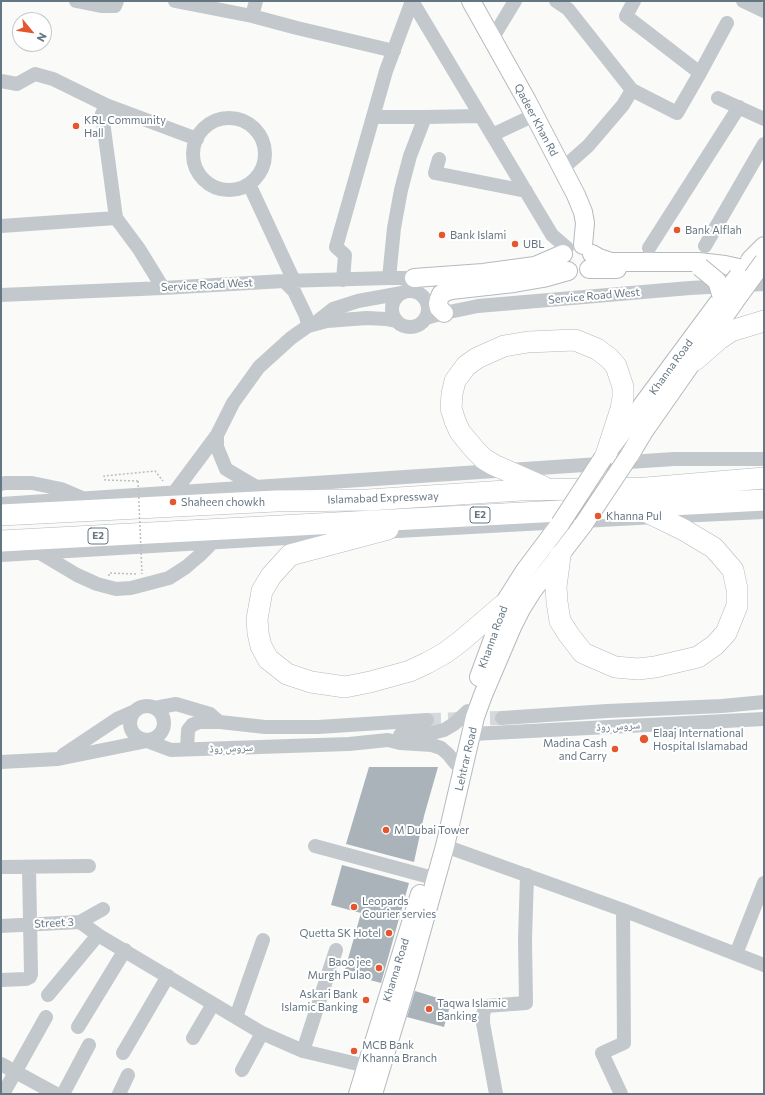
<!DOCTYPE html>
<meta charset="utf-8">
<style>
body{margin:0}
#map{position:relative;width:765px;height:1095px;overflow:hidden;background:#fafaf8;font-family:Commissioner,sans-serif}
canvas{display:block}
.frame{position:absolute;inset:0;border:2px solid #657683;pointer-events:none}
.north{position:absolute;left:12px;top:12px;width:40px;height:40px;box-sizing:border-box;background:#fff;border:1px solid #c1c8cd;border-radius:50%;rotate:119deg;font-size:11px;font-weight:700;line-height:16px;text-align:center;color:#657683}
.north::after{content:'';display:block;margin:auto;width:14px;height:18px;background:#e4572e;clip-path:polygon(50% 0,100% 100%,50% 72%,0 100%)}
</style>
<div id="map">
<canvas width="765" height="1095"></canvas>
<div class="frame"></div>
<div class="north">N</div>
</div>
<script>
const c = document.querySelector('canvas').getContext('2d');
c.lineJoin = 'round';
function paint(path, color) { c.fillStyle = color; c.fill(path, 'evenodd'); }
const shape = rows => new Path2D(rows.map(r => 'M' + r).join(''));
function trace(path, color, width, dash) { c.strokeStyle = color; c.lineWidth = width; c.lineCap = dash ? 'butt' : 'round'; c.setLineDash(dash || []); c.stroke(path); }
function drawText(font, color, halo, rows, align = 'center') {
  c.font = font + ' Commissioner,"Noto Naskh Arabic",sans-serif'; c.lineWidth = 4; c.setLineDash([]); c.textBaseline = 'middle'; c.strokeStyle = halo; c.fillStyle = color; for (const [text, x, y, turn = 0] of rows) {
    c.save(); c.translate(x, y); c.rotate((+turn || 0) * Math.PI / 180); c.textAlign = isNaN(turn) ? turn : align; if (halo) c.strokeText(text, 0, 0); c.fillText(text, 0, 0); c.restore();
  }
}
paint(shape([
 [369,767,438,767,424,816,414,862,346,844],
 [342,865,409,883,381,983,344,973,361,913,331,905],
 [415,991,451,1002,444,1027,407,1017]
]), '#aab3b9');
trace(shape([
 [427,720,502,718]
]), '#d5d9db', 14, [14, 7]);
const major = shape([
 [471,1,527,101,576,195,583,212,585,223,583,245],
 [592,254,599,258,611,262,699,262,725,265,743,269],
 [750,260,764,246],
 [589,269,617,269],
 [414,278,483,273,535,266,563,254],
 [444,313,439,308,438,304,439,299,441,294,451,290,514,283,543,278,568,271],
 [612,446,721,299],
 [629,456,644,431,735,301],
 [479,677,497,628,503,605,524,572,560,524],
 [358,1094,420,894],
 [373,1094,409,975,445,846,475,717,483,695,512,627,521,609,533,590,583,525]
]);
const highway = shape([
 [695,360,719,339,731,331,764,321],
 [544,487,494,465,484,459,475,450,460,432,455,421,451,408,452,394,455,381,466,366,477,358,504,346,528,342,575,340,597,349,609,358,616,366,623,387,623,397,621,409,606,455],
 [1,515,276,501,368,500,521,490,646,488,764,478],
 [388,529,290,555,271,576,262,591,257,619,258,633,261,646,268,659,287,674,311,682,345,687,370,682,410,671,427,663,445,653,461,641,503,605],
 [1,541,764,500],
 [560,556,556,587,557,602,560,621,569,635,583,653,615,667,638,669,655,667,698,657,715,645,726,633,737,606,737,589,733,570,714,548,684,530,639,508]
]);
trace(major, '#b5babe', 20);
trace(highway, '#b4b9bd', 22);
trace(shape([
 [138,481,105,480,104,476,155,471,163,481],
 [109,576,109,573,136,574]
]), '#bbbfc2', 1.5, [2, 2]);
trace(shape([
 [76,1,101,6,115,6,117,1],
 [175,1,252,16,297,28,394,51],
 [412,1,552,235,567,248],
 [556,1,568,9,632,90,677,113,700,73,626,16,634,1],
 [743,1,764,11],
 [252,16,256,1],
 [492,39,515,1],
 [700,73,727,23],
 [1,81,17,84,35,74,53,79,106,105],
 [718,98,764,119],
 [373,117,425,117],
 '193 154a36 36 0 1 1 72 0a36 36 0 1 1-72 0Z',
 [492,135,526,119],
 [439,159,435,173,526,191],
 [562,169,588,146,623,105,632,90],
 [249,184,294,281],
 [116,218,102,114,106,105,197,139],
 [1,226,116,218,139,249,163,288],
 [705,246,764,144],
 [649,248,739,107],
 [389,278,394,228,401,190,410,156,425,117,481,116],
 [343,280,345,255,336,247,386,71,412,1],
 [284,281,294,291,306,316,308,326],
 '392 309a18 18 0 1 1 36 0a18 18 0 1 1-36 0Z',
 [1,295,163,288,284,281,389,278,414,278,413,291],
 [426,318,444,313,478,306,690,288,764,284],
 [314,324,333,309,358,301,402,293],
 [217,435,217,447,226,469,258,488],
 [1,484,5,483,32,483,61,489,82,498],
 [173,494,217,435,233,403,259,367,291,338,308,326,327,321,367,318,386,319,396,321],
 [1,504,674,459,764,459],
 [379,532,656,517,764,512],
 [40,553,77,575,97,584,116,589,131,588,169,578,186,567,200,555,212,543],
 [1,555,338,535],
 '130 723a17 17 0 1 1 34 0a17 17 0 1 1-34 0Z',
 [155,708,176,704,210,714,219,722],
 [502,718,607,711,722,706,764,702],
 [472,734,764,719],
 [400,735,428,734,444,730,454,724,468,711],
 [187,749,188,730,192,725,199,722,220,722,265,727,318,727,427,720],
 [63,755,117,719,133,712],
 [1,762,58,759,147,741,171,750,349,744,388,740,400,743,432,745,441,748,448,754,456,764],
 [315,846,426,876],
 [445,846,623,910,764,965],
 [1,867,89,866],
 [80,922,98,935,262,1033,303,1051,366,1066],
 [1,926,80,922,103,909],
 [736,954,764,883],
 [1,980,26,979,30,977,31,974,29,867],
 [48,995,98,935],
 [236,1017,263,940],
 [78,1027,125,950],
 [193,1038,213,1004],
 [303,1051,336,950],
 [123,1053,168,976],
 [1,1064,56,1094],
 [242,1070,262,1033],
 [3,1094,46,1017],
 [63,1094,89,1045],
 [119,1094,128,1075],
 [496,1094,483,1023,483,1015,485,1007,486,1006,526,1003,525,940,527,875],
 [621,1094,602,1053,624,1043,623,910]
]), '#c3c8cc', 14);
trace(major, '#fff', 18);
trace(highway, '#fff', 21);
const majorBridge = shape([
 [700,267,717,281,722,297],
 [721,299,738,276],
 [735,301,764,261],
 [560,524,603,458],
 [583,525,629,456]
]);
trace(majorBridge, '#b5babe', 20, []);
trace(shape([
 [138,481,142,574]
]), '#bbbfc2', 1.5, [2, 2]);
trace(majorBridge, '#fff', 18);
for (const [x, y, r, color] of [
 [76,126,4,"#e4572e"],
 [677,230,4,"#e4572e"],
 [442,235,4,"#e4572e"],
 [515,244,4,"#e4572e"],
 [173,502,4,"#e4572e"],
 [598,516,4,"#e4572e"],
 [644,739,5,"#e4572e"],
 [615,749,4,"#e4572e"],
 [386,830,4,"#e4572e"],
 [354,907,4,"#e4572e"],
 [389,933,4,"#e4572e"],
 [379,968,4,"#e4572e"],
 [366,1000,4,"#e4572e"],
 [429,1009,4,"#e4572e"],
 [354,1051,4,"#e4572e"]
]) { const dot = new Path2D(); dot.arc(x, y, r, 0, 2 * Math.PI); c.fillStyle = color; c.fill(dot); trace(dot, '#fff', 1.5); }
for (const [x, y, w] of [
 [480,515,20],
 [98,536,20]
]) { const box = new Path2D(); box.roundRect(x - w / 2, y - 8, w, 16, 3); c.fillStyle = '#fff'; c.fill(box); trace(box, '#657683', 1); }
drawText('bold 10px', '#657683', null, [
 ["E2",480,515],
 ["E2",98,536]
]);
drawText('11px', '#657683', '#fff', [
 ["KRL Community",84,120],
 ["Hall",84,133],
 ["Bank Alflah",685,230],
 ["Bank Islami",450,235],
 ["UBL",523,244],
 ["Shaheen chowkh",181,502],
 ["Khanna Pul",606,516],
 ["Elaaj International",653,733],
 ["Hospital Islamabad",653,746],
 ["Madina Cash",607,743,"right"],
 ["and Carry",607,756,"right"],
 ["M Dubai Tower",394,830],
 ["Leopards",362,901],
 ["Courier servies",362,914],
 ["Quetta SK Hotel",381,933,"right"],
 ["Baoo jee",371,962,"right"],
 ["Murgh Pulao",371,975,"right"],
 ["Askari Bank",358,994,"right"],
 ["Islamic Banking",358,1007,"right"],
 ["Taqwa Islamic",437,1003],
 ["Banking",437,1016],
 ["MCB Bank",362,1045],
 ["Khanna Branch",362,1058]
], 'left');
drawText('11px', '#657683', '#fff', [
 ["Qadeer Khan Rd",536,120,62],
 ["Service Road West",207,285,-3],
 ["Service Road West",594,296,-5],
 ["Khanna Road",671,367,-54],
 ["Islamabad Expressway",383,498,-2],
 ["Khanna Road",493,637,-70],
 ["سروس روڈ",618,726,-3],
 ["سروس روڈ",231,748,-2],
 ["Lehtrar Road",466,759,-77],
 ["Street 3",54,923,-3],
 ["Khanna Road",396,970,-73]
]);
</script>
